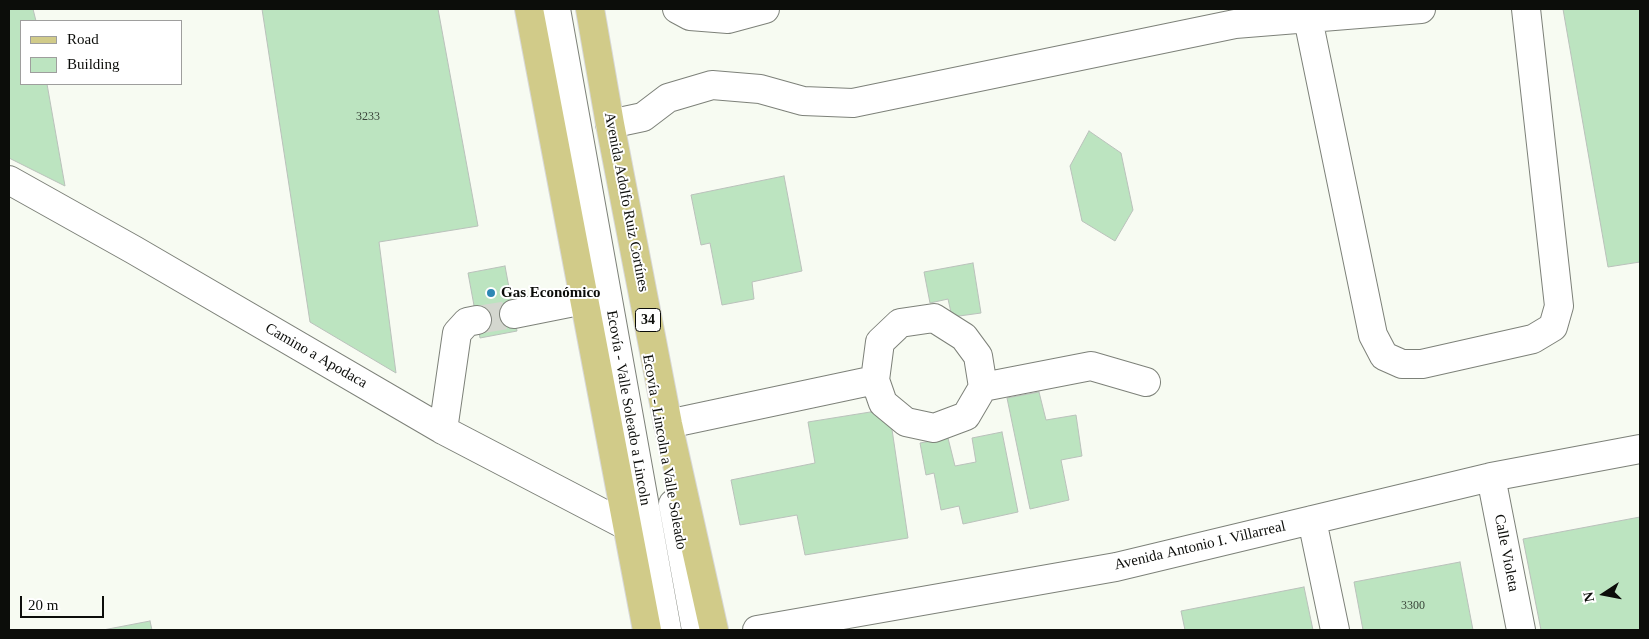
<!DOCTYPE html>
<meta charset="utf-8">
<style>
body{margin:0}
#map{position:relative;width:1649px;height:639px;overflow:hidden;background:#f7fbf2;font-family:Georgia,serif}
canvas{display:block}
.frame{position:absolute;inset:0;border:10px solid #0c0d0a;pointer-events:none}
.legend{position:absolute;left:20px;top:20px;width:162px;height:65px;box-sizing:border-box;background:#fff;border:1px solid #9e9e9d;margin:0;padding:6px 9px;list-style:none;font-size:15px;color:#0c0d0a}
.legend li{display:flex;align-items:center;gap:10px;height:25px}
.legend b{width:25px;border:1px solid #9e9e9d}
.north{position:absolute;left:1579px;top:569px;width:50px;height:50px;-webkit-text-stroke:4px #fff;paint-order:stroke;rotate:259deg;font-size:14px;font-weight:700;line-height:20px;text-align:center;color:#0c0d0a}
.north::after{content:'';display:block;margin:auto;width:18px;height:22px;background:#0c0d0a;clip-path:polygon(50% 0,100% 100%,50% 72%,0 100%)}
.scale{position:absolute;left:20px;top:596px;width:84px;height:22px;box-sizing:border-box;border:2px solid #0c0d0a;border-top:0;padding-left:6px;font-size:15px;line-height:18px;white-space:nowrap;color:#0c0d0a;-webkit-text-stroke:4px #fff;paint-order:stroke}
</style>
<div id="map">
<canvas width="1649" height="639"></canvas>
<div class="frame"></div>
<ul class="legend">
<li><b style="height:6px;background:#d1cb89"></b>Road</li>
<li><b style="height:14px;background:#bce4c0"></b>Building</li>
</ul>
<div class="north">N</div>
<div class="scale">20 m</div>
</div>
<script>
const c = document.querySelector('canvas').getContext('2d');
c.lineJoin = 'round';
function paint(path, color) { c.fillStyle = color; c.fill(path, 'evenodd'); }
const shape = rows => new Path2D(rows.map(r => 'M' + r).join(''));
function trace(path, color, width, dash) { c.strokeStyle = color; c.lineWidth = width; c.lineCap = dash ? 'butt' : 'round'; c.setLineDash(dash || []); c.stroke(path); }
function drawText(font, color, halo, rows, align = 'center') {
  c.font = font + ' Georgia,serif'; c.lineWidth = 4; c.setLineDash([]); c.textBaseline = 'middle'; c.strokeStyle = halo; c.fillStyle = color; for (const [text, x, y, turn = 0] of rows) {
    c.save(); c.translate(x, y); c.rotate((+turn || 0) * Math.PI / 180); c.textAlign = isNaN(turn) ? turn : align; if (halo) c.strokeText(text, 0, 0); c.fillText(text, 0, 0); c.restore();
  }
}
const building = shape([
 [9,9,33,9,36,21,21,21,21,84,47,84,65,186,9,158,9,9],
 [262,9,438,9,478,226,379,242,396,373,310,322,262,9],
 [1563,9,1640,9,1640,262,1608,267,1563,9],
 [1089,131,1121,153,1133,210,1115,241,1082,221,1070,166,1089,131],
 [784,176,802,271,752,282,754,299,722,305,710,243,701,245,691,195,784,176],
 [973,263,981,313,952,317,948,299,930,303,924,272,973,263],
 [505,266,517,331,480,338,468,273,505,266],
 [1039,392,1046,420,1076,415,1082,456,1061,460,1069,500,1030,509,1007,398,1039,392],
 [889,409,908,538,805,555,797,515,740,525,731,480,815,463,808,422,889,409],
 [1002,432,1018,512,963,524,959,506,941,510,934,473,926,475,920,443,948,438,955,466,976,462,972,438,1002,432],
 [1640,517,1640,630,1541,630,1523,539,1640,517],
 [1460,562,1473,630,1363,630,1354,582,1460,562],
 [1304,587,1313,630,1185,630,1181,611,1304,587],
 [150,621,152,630,103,630,150,621]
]);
paint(building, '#bce4c0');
trace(building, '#bac1bb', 1);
trace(shape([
 [477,320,514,314]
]), '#d4d7cf', 28, [28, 14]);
const minor = shape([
 [556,9,667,630],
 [677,9,690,16,728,19,765,9],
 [1306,9,1373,335,1384,356,1402,364,1422,364,1533,339,1553,327,1559,306,1526,9],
 [610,124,643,117,668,98,712,85,760,89,803,101,853,103,1235,24,1421,9],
 [9,180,134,250,443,430,627,526],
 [514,314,584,300],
 [875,380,880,342,900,323,934,318,964,337,978,356,983,387],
 [668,424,875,380,883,403,906,422,934,428,966,416,983,387,1091,366,1146,382],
 [443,430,457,333,467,322,477,320],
 [1491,477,1521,630],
 [673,504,696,630],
 [1312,520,1335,630],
 [757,630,1116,567,1491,477,1640,449]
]);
const major = shape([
 [529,9,647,630],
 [590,9,610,124,668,424,714,630]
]);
trace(minor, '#7d8179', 30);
trace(major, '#d8d8d8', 30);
trace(minor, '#fff', 28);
trace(major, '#d1cb89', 28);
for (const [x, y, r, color] of [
 [491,293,5,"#2d87b4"]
]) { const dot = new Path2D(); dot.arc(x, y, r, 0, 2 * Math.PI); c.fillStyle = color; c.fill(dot); trace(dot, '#fff', 2); }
drawText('12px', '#384338', null, [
 ["3233",368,117],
 ["3300",1413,606]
]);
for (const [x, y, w] of [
 [648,320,25]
]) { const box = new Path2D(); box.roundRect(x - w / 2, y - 11.5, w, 23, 4); c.fillStyle = '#fff'; c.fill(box); trace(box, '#0c0d0a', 1); }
drawText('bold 14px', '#0c0d0a', null, [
 ["34",648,320]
]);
drawText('15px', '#0c0d0a', '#fff', [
 ["Avenida Adolfo Ruiz Cortínes",626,202,79],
 ["Camino a Apodaca",316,356,30],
 ["Ecovía - Valle Soleado a Lincoln",628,408,80],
 ["Ecovía - Lincoln a Valle Soleado",664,452,80],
 ["Avenida Antonio I. Villarreal",1200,546,-13],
 ["Calle Violeta",1506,553,79]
]);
drawText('bold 15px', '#0c0d0a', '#fff', [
 ["Gas Económico",501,293]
], 'left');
</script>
